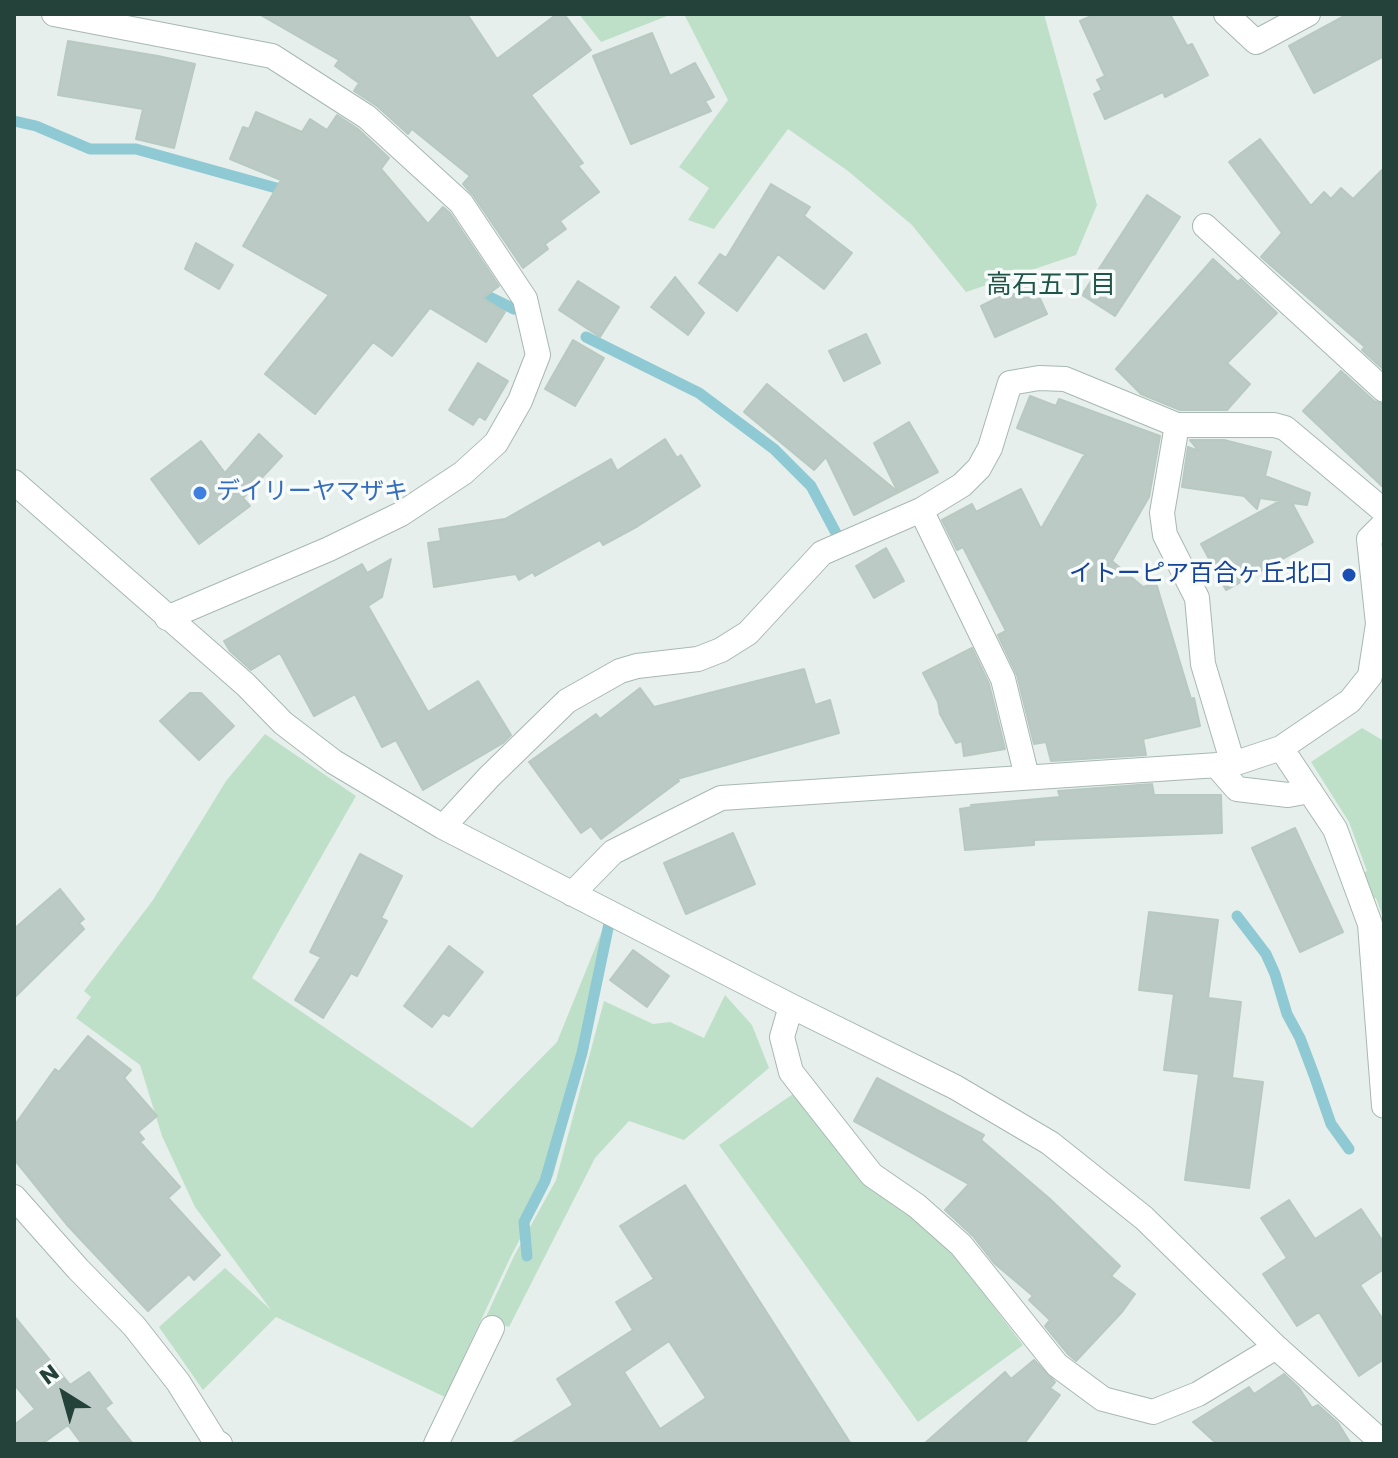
<!DOCTYPE html>
<meta charset="utf-8">
<style>
body{margin:0}
#map{position:relative;width:1398px;height:1458px;overflow:hidden;background:#e6efeb;font-family:Poppins,sans-serif}
canvas{display:block}
.frame{position:absolute;inset:0;border:16px solid #24423a;pointer-events:none}
.north{position:absolute;left:24px;top:1354px;width:80px;height:80px;-webkit-text-stroke:6px #f7fbf9;paint-order:stroke;rotate:323deg;font-size:22px;font-weight:700;line-height:32px;text-align:center;color:#24423a}
.north::after{content:'';display:block;margin:auto;width:28px;height:36px;background:#24423a;clip-path:polygon(50% 0,100% 100%,50% 72%,0 100%)}
</style>
<div id="map">
<canvas width="1398" height="1458"></canvas>
<div class="frame"></div>
<div class="north">N</div>
</div>
<script>
const c = document.querySelector('canvas').getContext('2d');
c.lineJoin = 'round';
function paint(path, color) { c.fillStyle = color; c.fill(path, 'evenodd'); }
const shape = rows => new Path2D(rows.map(r => 'M' + r).join(''));
function trace(path, color, width, dash) { c.strokeStyle = color; c.lineWidth = width; c.lineCap = dash ? 'butt' : 'round'; c.setLineDash(dash || []); c.stroke(path); }
function drawText(font, color, halo, rows, align = 'center') {
  c.font = font + ' Poppins,"Noto Sans JP",sans-serif'; c.lineWidth = 7; c.setLineDash([]); c.textBaseline = 'middle'; c.strokeStyle = halo; c.fillStyle = color; for (const [text, x, y, turn = 0] of rows) {
    c.save(); c.translate(x, y); c.rotate((+turn || 0) * Math.PI / 180); c.textAlign = isNaN(turn) ? turn : align; if (halo) c.strokeText(text, 0, 0); c.fillText(text, 0, 0); c.restore();
  }
}
paint(shape([
 [579,14,672,14,601,42],
 [684,14,1044,14,1097,205,1076,255,966,292,912,225,848,171,788,129,714,229,688,220,709,188,679,167,728,100],
 [1362,728,1384,741,1384,920,1376,898,1370,899,1360,874,1367,871,1349,822,1311,762],
 [265,734,356,796,252,978,472,1128,557,1042,604,926,613,929,587,1051,553,1176,511,1256,445,1397,276,1317,203,1390,159,1327,225,1268,271,1310,195,1207,162,1136,140,1065,76,1018,91,997,84,991,153,900,226,781],
 [725,995,752,1025,769,1068,684,1140,629,1121,595,1158,509,1327,485,1319,514,1256,556,1180,604,1001,653,1024,670,1022,704,1038],
 [793,1094,864,1184,916,1219,957,1259,1023,1345,918,1422,719,1145]
]), '#bfe0c8');
trace(shape([
 [14,121,36,126,90,149,136,149,287,191],
 [475,290,514,309],
 [586,337,699,393,774,449,811,486,836,533],
 [1237,916,1266,954,1275,974,1287,1014,1300,1038,1314,1075,1331,1124,1349,1149],
 [527,1256,524,1222,545,1181,582,1053,611,914]
]), '#8ec9d4', 11);
const building = shape([
 [259,14,467,14,497,59,557,14,564,14,591,50,531,95,583,163,578,166,599,192,560,221,566,229,545,244,548,249,523,268,473,195,463,184,470,176,412,129,408,134,377,106,354,91,359,83,335,66,339,60,259,14],
 [1096,14,1170,14,1187,46,1192,44,1208,75,1165,97,1163,92,1105,119,1094,94,1102,90,1097,80,1105,76,1080,21,1096,14],
 [1348,14,1384,14,1384,56,1314,93,1289,46,1348,14],
 [652,33,670,76,695,63,714,97,705,101,711,111,631,144,593,56,652,33],
 [68,41,158,56,195,64,174,148,136,139,143,109,58,95,68,41],
 [256,112,302,132,310,119,327,130,337,115,358,129,389,158,381,169,428,224,443,207,450,213,499,286,483,298,505,312,486,342,430,308,392,356,373,342,315,414,265,374,329,295,243,246,281,180,230,159,243,127,249,129,256,112],
 [1260,139,1311,206,1324,192,1331,199,1341,188,1353,199,1384,168,1384,370,1362,350,1365,347,1261,257,1282,233,1229,162,1260,139],
 [771,184,810,207,804,216,852,253,824,289,778,254,737,311,699,283,720,254,726,258,771,184],
 [1147,195,1180,217,1115,316,1082,295,1147,195],
 [196,243,233,265,219,289,185,269,196,243],
 [1213,259,1238,282,1241,279,1277,313,1227,363,1250,384,1227,410,1180,410,1141,394,1116,369,1213,259],
 [675,277,704,313,688,335,651,307,675,277],
 [578,281,619,307,600,337,559,310,578,281],
 [1032,281,1047,314,995,337,981,306,1032,281],
 [866,334,880,363,844,381,829,351,866,334],
 [573,340,604,358,575,406,545,389,573,340],
 [478,363,508,381,485,420,479,416,473,425,449,410,478,363],
 [1341,371,1374,401,1384,405,1384,488,1303,411,1341,371],
 [767,384,898,492,874,443,909,422,938,472,854,515,826,457,814,470,744,412,767,384],
 [1030,396,1056,406,1059,399,1160,436,1149,497,1112,561,1143,587,1156,583,1191,699,1194,698,1200,726,1143,739,1146,755,1051,761,1046,742,1034,744,1017,675,998,635,1006,631,963,547,957,550,942,520,972,504,976,512,1021,489,1041,529,1083,457,1087,455,1017,428,1030,396],
 [259,434,282,456,243,498,250,506,199,544,151,479,201,441,225,473,259,434],
 [665,439,677,458,681,455,700,486,638,526,603,545,600,540,535,576,533,572,519,580,516,574,434,587,428,543,441,541,439,529,505,519,611,459,617,471,665,439],
 [1190,440,1224,440,1271,452,1265,476,1310,493,1307,505,1292,503,1313,542,1226,590,1201,544,1280,501,1260,498,1257,509,1244,496,1182,487,1188,447,1199,451,1190,440],
 [886,548,904,581,874,598,856,566,886,548],
 [391,559,382,597,368,606,428,712,478,681,511,735,503,743,423,790,396,740,382,747,355,694,314,716,280,653,251,670,230,651,224,641,362,564,367,573,391,559],
 [972,648,989,684,1005,749,964,756,962,741,956,743,940,714,938,702,923,673,972,648],
 [804,669,815,705,830,700,839,733,677,779,679,781,601,839,591,826,581,833,529,762,596,714,600,719,640,688,654,707,804,669],
 [190,693,201,693,234,726,199,760,160,721,190,693],
 [1152,784,1154,795,1221,795,1222,833,1034,840,1034,845,965,850,960,809,972,807,971,805,1060,797,1058,791,1152,784],
 [1295,828,1343,932,1300,952,1252,848,1295,828],
 [733,833,755,884,686,914,664,863,733,833],
 [360,854,402,876,381,918,387,921,357,976,351,973,323,1018,295,1000,321,957,310,952,360,854],
 [60,889,84,919,79,923,84,929,14,998,14,929,60,889],
 [1149,912,1218,920,1208,998,1241,1002,1232,1078,1263,1082,1249,1188,1185,1180,1199,1074,1164,1070,1174,994,1139,990,1149,912],
 [449,946,483,972,449,1016,443,1013,432,1027,404,1006,449,946],
 [633,950,669,976,647,1007,610,980,633,950],
 [88,1036,131,1070,124,1078,157,1116,138,1132,144,1139,140,1142,180,1187,168,1198,220,1255,194,1280,189,1274,148,1311,68,1226,14,1159,14,1126,55,1069,59,1072,88,1036],
 [877,1078,984,1135,981,1140,1050,1199,1120,1266,1111,1276,1135,1294,1122,1312,1076,1361,1068,1354,1045,1326,1050,1320,1029,1300,1033,1296,994,1263,973,1236,945,1210,969,1184,854,1121,877,1078],
 [685,1185,851,1444,510,1444,573,1405,557,1379,633,1330,616,1302,654,1279,620,1226,685,1185],
 [669,1341,706,1398,660,1429,624,1372,669,1341],
 [1289,1200,1315,1239,1361,1209,1384,1243,1384,1269,1360,1285,1384,1321,1384,1359,1359,1376,1319,1312,1297,1326,1263,1274,1287,1258,1261,1218,1289,1200],
 [14,1316,70,1385,89,1372,112,1403,105,1408,133,1444,82,1444,68,1425,42,1444,14,1444,14,1425,35,1409,14,1384,14,1316],
 [1034,1360,1055,1382,1050,1388,1060,1395,1024,1444,924,1444,1005,1372,1011,1379,1034,1360],
 [1284,1374,1299,1388,1312,1408,1318,1405,1338,1423,1351,1444,1217,1444,1193,1422,1249,1387,1254,1394,1284,1374]
]);
paint(building, '#bbcac4');
trace(building, '#b8c9c2', 2);
const minor = shape([
 [54,14,272,56,367,117,461,203,525,299,538,355,520,401,496,443,463,473,401,514,329,549,167,618],
 [1226,14,1256,42,1308,14],
 [1205,226,1384,390],
 [1177,425,1162,513,1165,535,1197,598,1203,664,1233,764],
 [14,482,246,685,283,723,334,762,443,827,791,1006,955,1087,1050,1143,1144,1218,1276,1347,1384,1444],
 [921,510,1003,679,1027,777],
 [1281,748,1335,829,1370,924,1384,1106],
 [1216,765,1237,789,1288,795,1310,791],
 [443,827,489,777,567,701,620,671,637,666,698,659,721,650,748,633,822,553,921,510,962,485,979,468,990,448,1010,383,1039,378,1065,379,1177,425,1274,425,1285,428,1384,511],
 [572,894,613,852,721,798,1233,764,1281,748,1350,701,1370,676,1378,624,1369,539,1384,524],
 [791,1006,782,1037,791,1072,872,1175,917,1206,961,1245,1057,1365,1103,1399,1153,1412,1198,1394,1276,1347],
 [14,1197,78,1269,134,1326,178,1382,215,1441,220,1444],
 [436,1444,492,1328]
]);
trace(minor, '#a8b8b2', 26);
trace(minor, '#fff', 24);
for (const [x, y, r, color] of [
 [200,493,8,"#3f7fe0"],
 [1349,575,8,"#1a4fb4"]
]) { const dot = new Path2D(); dot.arc(x, y, r, 0, 2 * Math.PI); c.fillStyle = color; c.fill(dot); trace(dot, '#f7fbf9', 3); }
drawText('24px', '#366cbe', '#f7fbf9', [
 ["デイリーヤマザキ",216,493]
], 'left');
drawText('24px', '#164399', '#f7fbf9', [
 ["イトーピア百合ヶ丘北口",1333,575]
], 'right');
drawText('26px', '#1f5548', '#f7fbf9', [
 ["高石五丁目",1051,286]
]);
</script>
